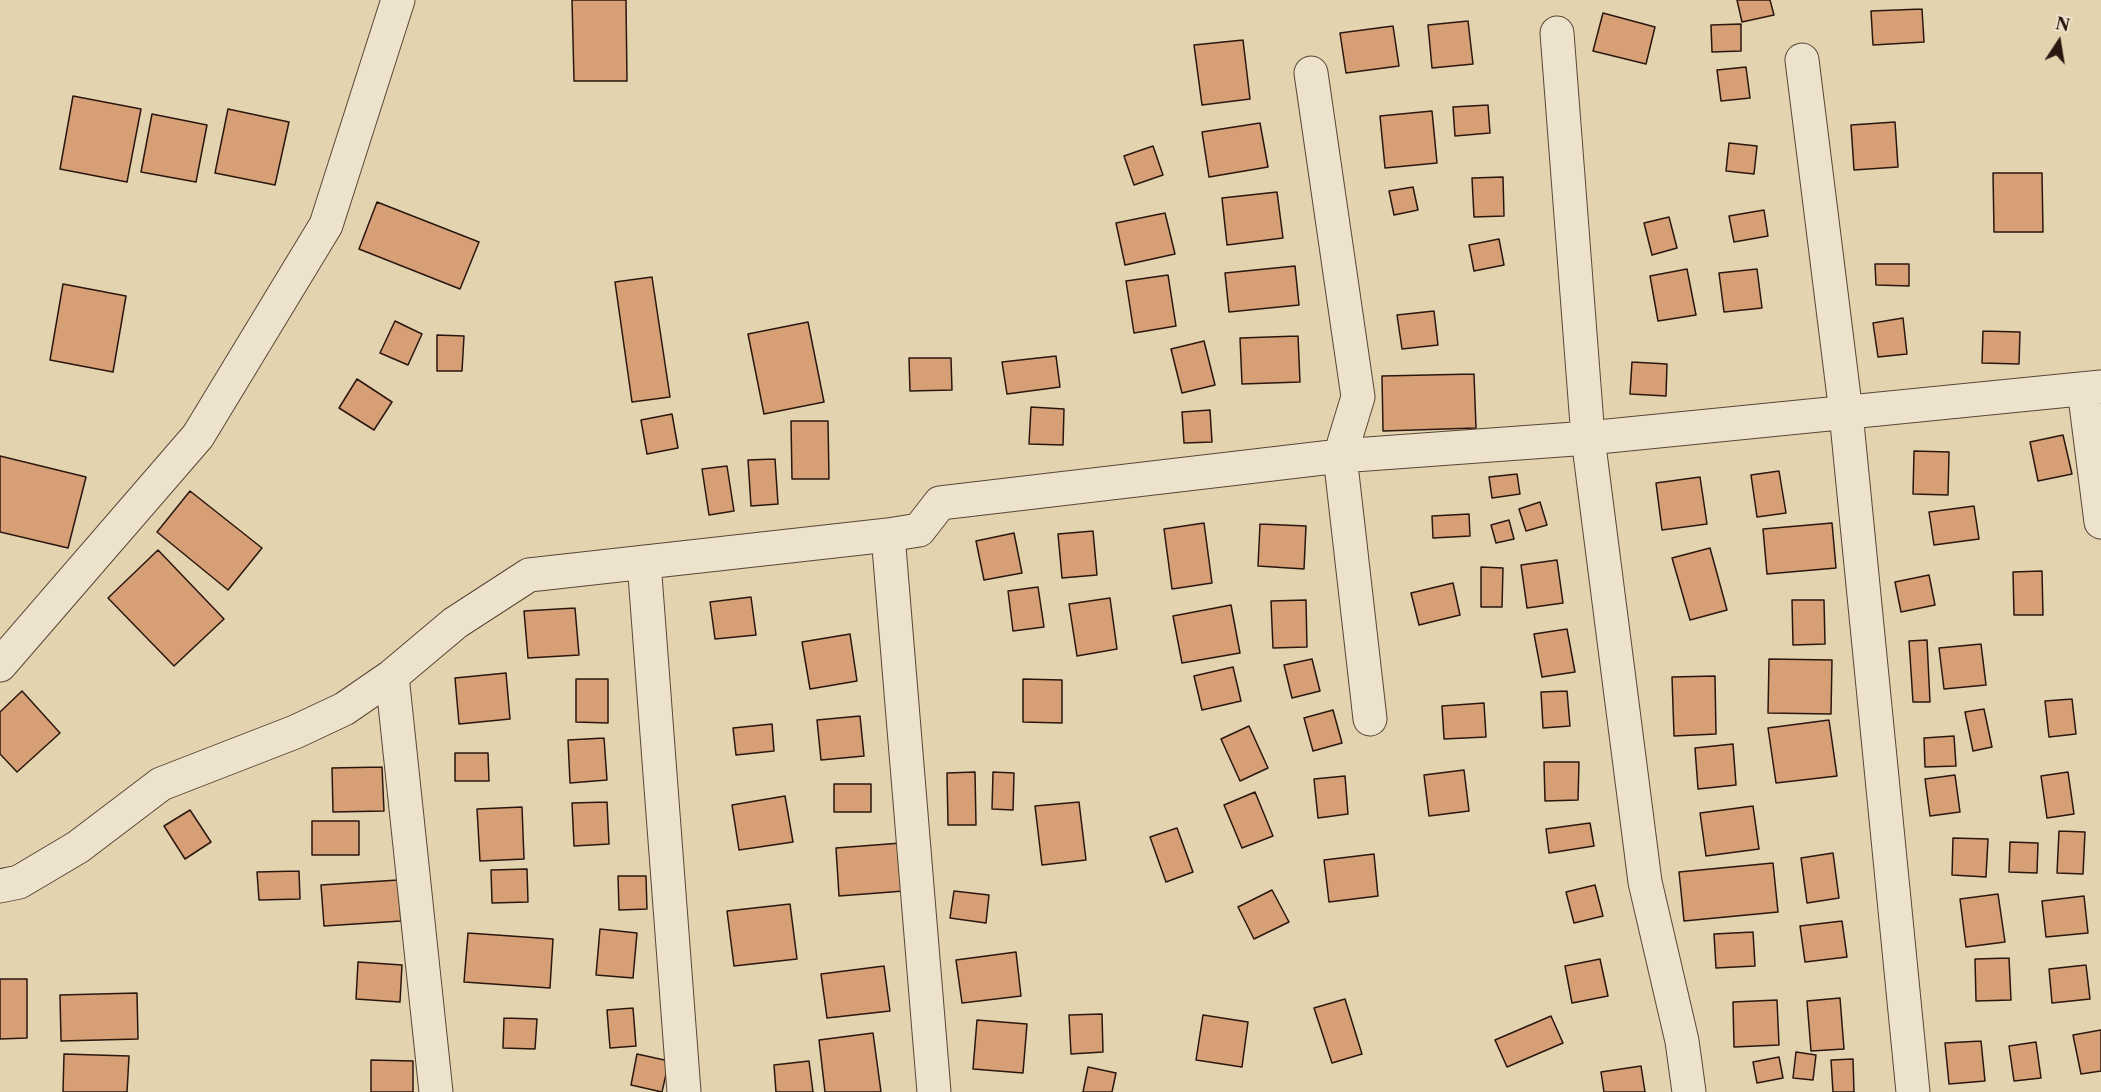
<!DOCTYPE html>
<style>
body{margin:0}
#map{position:relative;width:2101px;height:1092px;overflow:hidden;background:#e4d3af;font-family:"Libre Caslon Text",serif}
canvas{display:block}
.north{position:absolute;left:2029px;top:12px;width:60px;height:60px;-webkit-text-stroke:4px #ede2cb;paint-order:stroke;rotate:12deg;font-size:16px;font-weight:700;line-height:24px;text-align:center;color:#2a170f}
.north::after{content:'';display:block;margin:auto;width:21px;height:27px;background:#2a170f;clip-path:polygon(50% 0,100% 100%,50% 72%,0 100%)}
</style>
<div id="map">
<canvas width="2101" height="1092"></canvas>
<div class="north">N</div>
</div>
<script>
const c = document.querySelector('canvas').getContext('2d');
c.lineJoin = 'round';
function paint(path, color) { c.fillStyle = color; c.fill(path, 'evenodd'); }
const shape = rows => new Path2D(rows.map(r => 'M' + r).join(''));
function trace(path, color, width, dash) { c.strokeStyle = color; c.lineWidth = width; c.lineCap = dash ? 'butt' : 'round'; c.setLineDash(dash || []); c.stroke(path); }
const building = shape([
 [572,0,626,0,627,81,574,81,572,0],
 [1737,0,1770,0,1774,15,1742,22,1737,0],
 [1922,9,1924,42,1873,45,1871,11,1922,9],
 [1603,13,1655,27,1646,64,1593,51,1603,13],
 [1468,21,1473,64,1432,68,1428,25,1468,21],
 [1741,24,1741,51,1712,52,1711,25,1741,24],
 [1393,26,1399,66,1346,73,1340,33,1393,26],
 [1243,40,1250,99,1202,105,1194,45,1243,40],
 [1746,67,1750,98,1721,101,1717,70,1746,67],
 [73,96,141,109,127,182,60,169,73,96],
 [1488,105,1490,133,1455,136,1453,107,1488,105],
 [228,109,289,122,275,185,215,173,228,109],
 [1432,111,1437,163,1385,168,1380,116,1432,111],
 [152,114,207,125,196,182,141,172,152,114],
 [1895,122,1898,167,1854,170,1851,125,1895,122],
 [1260,123,1268,167,1209,177,1202,132,1260,123],
 [1729,143,1757,146,1754,174,1726,171,1729,143],
 [1153,146,1163,175,1134,185,1124,156,1153,146],
 [1993,173,2042,173,2043,232,1994,232,1993,173],
 [1503,177,1504,216,1474,217,1472,178,1503,177],
 [1413,187,1418,210,1394,215,1389,191,1413,187],
 [1277,192,1283,238,1227,245,1222,198,1277,192],
 [377,202,479,242,460,289,359,249,377,202],
 [1764,210,1768,236,1734,242,1729,216,1764,210],
 [1165,213,1175,254,1125,265,1116,223,1165,213],
 [1669,217,1677,248,1652,255,1644,223,1669,217],
 [1499,239,1504,265,1474,271,1469,245,1499,239],
 [1875,264,1909,264,1909,286,1876,285,1875,264],
 [1295,266,1299,305,1229,312,1225,273,1295,266],
 [1687,269,1696,315,1658,321,1650,276,1687,269],
 [1757,269,1762,308,1724,312,1719,273,1757,269],
 [1168,275,1176,326,1134,333,1126,281,1168,275],
 [652,277,670,397,632,402,615,282,652,277],
 [63,284,126,296,113,372,50,360,63,284],
 [1434,311,1438,345,1402,349,1397,315,1434,311],
 [1903,318,1907,354,1878,357,1873,323,1903,318],
 [395,321,422,334,408,365,380,353,395,321],
 [808,322,824,402,764,414,748,334,808,322],
 [1983,331,2020,332,2019,364,1982,363,1983,331],
 [437,335,464,336,462,371,437,371,437,335],
 [1298,336,1300,382,1242,384,1240,338,1298,336],
 [1204,341,1215,385,1182,393,1171,349,1204,341],
 [1056,356,1060,387,1007,394,1002,362,1056,356],
 [909,358,951,358,952,390,910,391,909,358],
 [1632,362,1667,364,1666,396,1630,394,1632,362],
 [1474,374,1476,428,1383,431,1382,376,1474,374],
 [357,379,392,402,374,430,339,408,357,379],
 [1031,407,1064,409,1063,445,1029,444,1031,407],
 [1210,410,1212,442,1184,443,1182,412,1210,410],
 [672,414,678,448,647,454,641,420,672,414],
 [791,421,828,421,829,479,792,479,791,421],
 [2063,435,2072,474,2038,481,2030,442,2063,435],
 [1914,451,1949,452,1948,495,1913,494,1914,451],
 [0,456,86,477,68,548,0,532,0,456],
 [775,459,778,504,751,506,748,460,775,459],
 [727,466,734,511,709,515,702,469,727,466],
 [1779,471,1786,513,1757,517,1751,475,1779,471],
 [1517,474,1520,494,1492,498,1489,477,1517,474],
 [1700,477,1707,524,1662,530,1656,483,1700,477],
 [190,491,262,548,228,590,157,532,190,491],
 [1540,502,1547,525,1526,531,1519,509,1540,502],
 [1974,506,1979,539,1934,545,1929,512,1974,506],
 [1469,514,1470,536,1433,538,1432,516,1469,514],
 [1509,520,1514,539,1496,543,1491,525,1509,520],
 [1204,523,1212,583,1172,589,1164,529,1204,523],
 [1832,523,1836,568,1767,574,1763,529,1832,523],
 [1260,524,1306,526,1304,569,1258,566,1260,524],
 [1093,531,1097,575,1062,578,1058,534,1093,531],
 [1014,533,1022,573,984,580,976,541,1014,533],
 [1710,548,1727,610,1690,620,1672,558,1710,548],
 [158,550,224,619,174,666,108,598,158,550],
 [1557,560,1563,603,1527,608,1521,565,1557,560],
 [1481,567,1503,568,1502,607,1481,607,1481,567],
 [2042,571,2043,615,2014,615,2013,572,2042,571],
 [1929,575,1935,605,1901,612,1895,582,1929,575],
 [1453,583,1460,615,1419,625,1411,593,1453,583],
 [1038,587,1044,627,1013,631,1008,591,1038,587],
 [751,597,756,635,715,639,710,602,751,597],
 [1110,598,1117,649,1077,656,1069,604,1110,598],
 [1306,600,1307,647,1273,648,1271,601,1306,600],
 [1792,600,1824,600,1825,644,1793,645,1792,600],
 [1231,605,1240,653,1182,663,1173,616,1231,605],
 [575,608,579,655,528,658,524,611,575,608],
 [1567,629,1575,672,1542,677,1534,634,1567,629],
 [850,634,857,681,810,689,802,642,850,634],
 [1927,640,1930,702,1913,702,1909,641,1927,640],
 [1981,644,1986,685,1944,689,1939,648,1981,644],
 [1312,659,1320,691,1292,698,1284,665,1312,659],
 [1769,659,1832,660,1831,714,1768,713,1769,659],
 [1233,667,1241,701,1202,710,1194,676,1233,667],
 [506,673,510,719,459,724,455,678,506,673],
 [1715,676,1716,734,1674,736,1672,677,1715,676],
 [576,679,608,679,608,723,576,722,576,679],
 [1023,679,1062,680,1062,723,1023,722,1023,679],
 [22,691,60,733,17,772,0,754,0,712,22,691],
 [1567,691,1570,726,1543,728,1541,692,1567,691],
 [2072,699,2076,734,2049,737,2045,701,2072,699],
 [1484,703,1486,737,1444,739,1442,706,1484,703],
 [1984,709,1992,747,1973,751,1965,712,1984,709],
 [1333,710,1342,743,1313,751,1304,718,1333,710],
 [860,716,864,756,821,760,817,720,860,716],
 [1829,720,1837,776,1776,783,1768,728,1829,720],
 [772,724,774,751,736,755,733,728,772,724],
 [1249,726,1268,768,1240,781,1221,739,1249,726],
 [1954,736,1956,766,1925,767,1924,738,1954,736],
 [604,738,607,780,570,783,568,740,604,738],
 [1733,744,1736,785,1698,789,1695,748,1733,744],
 [455,753,488,753,489,781,455,781,455,753],
 [1544,762,1579,762,1578,800,1545,801,1544,762],
 [382,767,384,811,333,812,332,768,382,767],
 [1464,770,1469,811,1429,816,1424,775,1464,770],
 [975,772,976,825,948,825,947,773,975,772],
 [993,772,1014,773,1013,810,992,809,993,772],
 [2068,772,2074,814,2047,818,2041,776,2068,772],
 [1955,775,1960,812,1930,816,1925,779,1955,775],
 [1345,776,1348,814,1318,818,1314,779,1345,776],
 [834,784,871,784,871,812,834,812,834,784],
 [1255,792,1273,836,1242,848,1224,805,1255,792],
 [785,796,793,842,739,850,732,805,785,796],
 [607,802,609,844,574,846,572,803,607,802],
 [1079,802,1086,860,1042,865,1035,806,1079,802],
 [1753,806,1759,849,1706,856,1700,813,1753,806],
 [522,807,524,859,480,861,477,809,522,807],
 [190,810,211,842,185,859,164,826,190,810],
 [312,821,359,821,359,855,312,855,312,821],
 [1590,823,1594,846,1549,853,1546,829,1590,823],
 [1177,828,1193,872,1166,882,1150,837,1177,828],
 [2059,831,2085,832,2083,874,2057,873,2059,831],
 [1953,838,1988,839,1986,877,1952,875,1953,838],
 [2010,842,2038,843,2037,873,2009,872,2010,842],
 [901,843,904,891,839,896,836,848,901,843],
 [1833,853,1839,898,1807,903,1801,858,1833,853],
 [1374,854,1378,896,1329,902,1324,860,1374,854],
 [1773,863,1778,912,1684,921,1679,872,1773,863],
 [527,869,528,902,492,903,491,870,527,869],
 [299,871,300,899,259,900,257,872,299,871],
 [618,876,646,876,647,909,619,910,618,876],
 [398,880,401,921,324,926,321,885,398,880],
 [1595,885,1603,916,1574,923,1566,892,1595,885],
 [1272,890,1289,922,1254,939,1238,907,1272,890],
 [954,891,989,895,986,923,950,918,954,891],
 [1998,894,2005,942,1966,947,1960,899,1998,894],
 [2084,896,2088,933,2046,937,2042,901,2084,896],
 [790,904,797,959,734,966,727,911,790,904],
 [1842,921,1847,957,1805,962,1800,926,1842,921],
 [600,929,637,933,633,978,596,975,600,929],
 [1753,932,1755,966,1716,968,1714,934,1753,932],
 [468,933,553,939,550,988,464,982,468,933],
 [1016,952,1021,996,962,1003,956,960,1016,952],
 [2009,958,2011,1000,1976,1001,1975,959,2009,958],
 [1600,959,1608,996,1572,1003,1565,966,1600,959],
 [358,962,402,965,400,1002,356,999,358,962],
 [2086,965,2090,999,2052,1003,2049,969,2086,965],
 [884,966,890,1011,827,1018,821,974,884,966],
 [0,979,27,979,27,1038,0,1039,0,979],
 [137,993,138,1039,61,1041,60,995,137,993],
 [1840,998,1844,1049,1811,1051,1807,1001,1840,998],
 [1345,999,1362,1054,1332,1063,1314,1008,1345,999],
 [1777,1000,1779,1045,1734,1047,1733,1002,1777,1000],
 [633,1008,636,1046,610,1048,607,1010,633,1008],
 [1102,1014,1103,1052,1071,1054,1069,1015,1102,1014],
 [1203,1015,1248,1022,1242,1067,1196,1060,1203,1015],
 [1551,1016,1563,1043,1507,1067,1495,1040,1551,1016],
 [504,1018,537,1019,535,1049,503,1048,504,1018],
 [977,1020,1027,1024,1023,1073,973,1069,977,1020],
 [2101,1030,2101,1071,2081,1074,2073,1035,2101,1030],
 [873,1033,881,1092,825,1092,819,1040,873,1033],
 [1981,1041,1985,1081,1949,1084,1945,1043,1981,1041],
 [2036,1042,2041,1078,2014,1081,2009,1046,2036,1042],
 [1796,1052,1816,1055,1813,1080,1793,1078,1796,1052],
 [64,1054,129,1056,127,1092,63,1092,64,1054],
 [637,1054,669,1061,662,1092,631,1085,637,1054],
 [1779,1057,1783,1078,1757,1083,1753,1062,1779,1057],
 [1853,1059,1854,1092,1833,1092,1831,1060,1853,1059],
 [371,1060,413,1061,413,1092,371,1092,371,1060],
 [809,1061,813,1092,776,1092,774,1065,809,1061],
 [1641,1066,1645,1092,1604,1092,1601,1072,1641,1066],
 [1088,1067,1116,1073,1112,1092,1083,1092,1088,1067]
]);
paint(building, '#d69f75');
trace(building, '#2a170f', 1.5);
const minor = shape([
 [1557,33,1588,438,1645,882,1682,1041,1689,1092],
 [1802,60,1846,413,1913,1092],
 [1311,73,1358,397,1340,456,1370,719],
 [2084,389,2101,522],
 [888,535,934,1092],
 [644,562,684,1092],
 [0,665,198,436,326,225,398,0],
 [392,676,436,1092],
 [0,886,19,882,78,847,161,784,295,732,344,709,392,676,455,623,529,575,888,535,919,530,940,503,1340,456,1588,438,2101,387]
]);
trace(minor, '#584637', 35);
trace(minor, '#ede2cb', 33);
</script>
